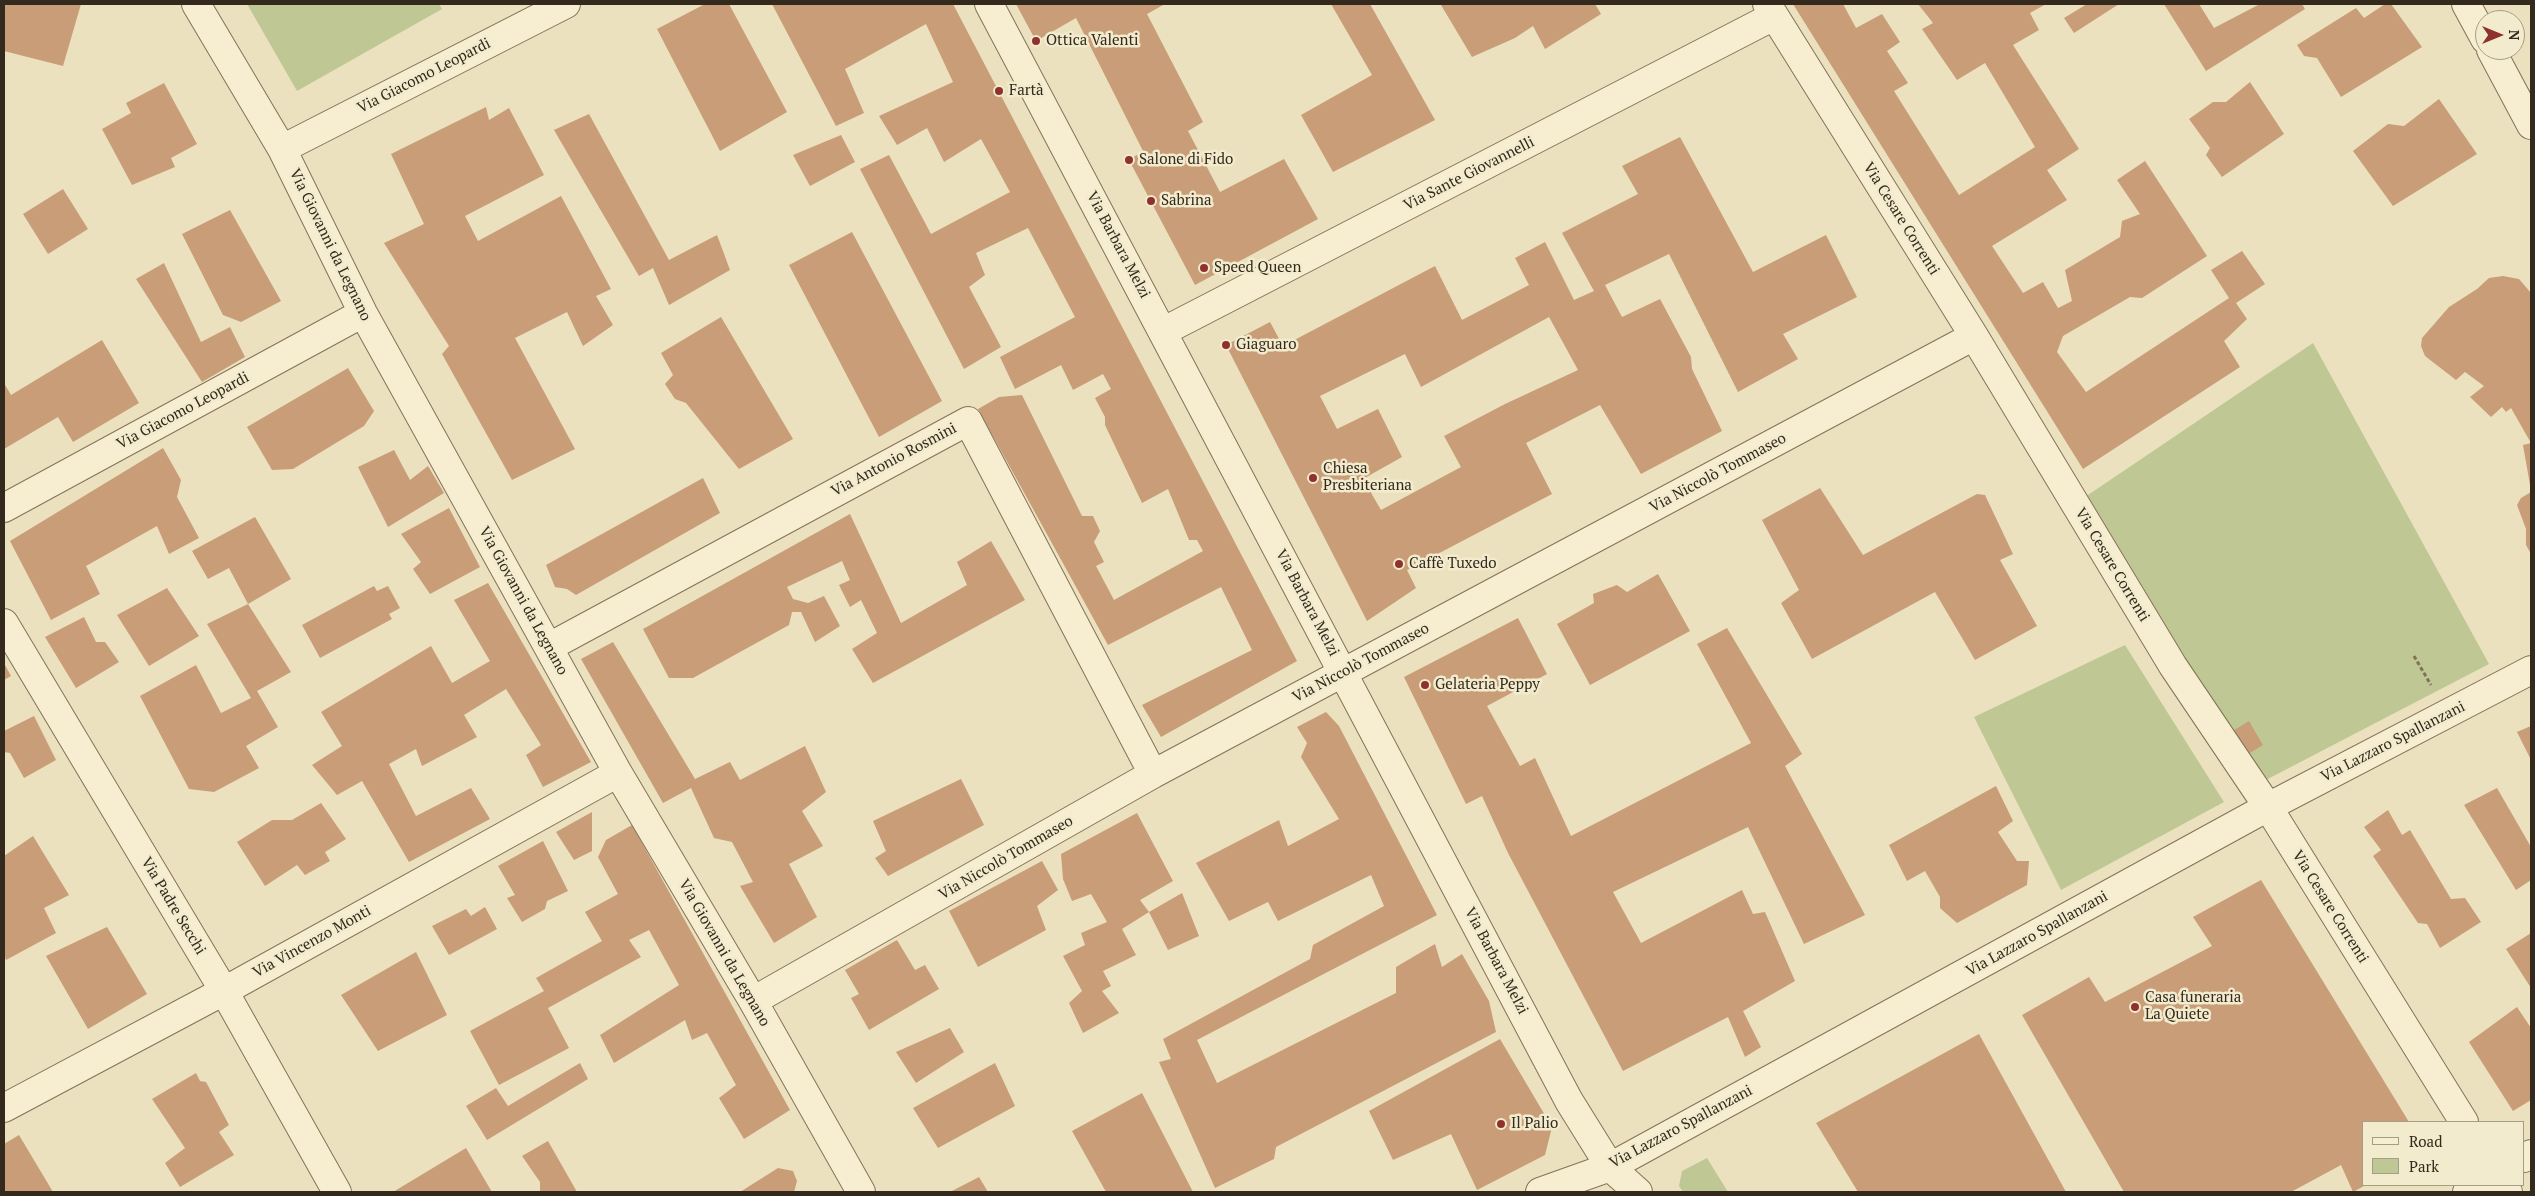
<!DOCTYPE html>
<meta charset="utf-8">
<style>
body{margin:0}
#map{position:relative;width:2535px;height:1196px;overflow:hidden;background:#ebe1bf;font-family:"PT Serif",serif}
canvas{display:block}
.frame{position:absolute;inset:0;border:5px solid #33291c;pointer-events:none}
.legend{position:absolute;left:2362px;top:1121px;width:162px;height:65px;box-sizing:border-box;background:#f3ebce;border:1px solid #a69d87;margin:0;padding:6px 9px;list-style:none;font-size:15px;color:#33291c}
.legend li{display:flex;align-items:center;gap:10px;height:25px}
.legend b{width:25px;border:1px solid #a69d87}
.north{position:absolute;left:2475px;top:10px;width:50px;height:50px;box-sizing:border-box;background:#f3ebce;border:1px solid #a69d87;border-radius:50%;rotate:90deg;font-size:14px;font-weight:700;line-height:20px;text-align:center;color:#33291c}
.north::after{content:'';display:block;margin:auto;width:18px;height:22px;background:#8f312c;clip-path:polygon(50% 0,100% 100%,50% 72%,0 100%)}
</style>
<div id="map">
<canvas width="2535" height="1196"></canvas>
<div class="frame"></div>
<ul class="legend">
<li><b style="height:6px;background:#f7eed2"></b>Road</li>
<li><b style="height:14px;background:#bfc894"></b>Park</li>
</ul>
<div class="north">N</div>
</div>
<script>
const c = document.querySelector('canvas').getContext('2d');
c.lineJoin = 'round';
function paint(path, color) { c.fillStyle = color; c.fill(path, 'evenodd'); }
const shape = rows => new Path2D(rows.map(r => 'M' + r).join(''));
function trace(path, color, width, dash) { c.strokeStyle = color; c.lineWidth = width; c.lineCap = dash ? 'butt' : 'round'; c.setLineDash(dash || []); c.stroke(path); }
function drawText(font, color, halo, rows, align = 'center') {
  c.font = font + ' "PT Serif",serif'; c.lineWidth = 5; c.setLineDash([]); c.textBaseline = 'middle'; c.strokeStyle = halo; c.fillStyle = color; for (const [text, x, y, turn = 0] of rows) {
    c.save(); c.translate(x, y); c.rotate((+turn || 0) * Math.PI / 180); c.textAlign = isNaN(turn) ? turn : align; if (halo) c.strokeText(text, 0, 0); c.fillText(text, 0, 0); c.restore();
  }
}
paint(shape([
 [247,4,439,4,442,9,297,91],
 [2313,343,2489,664,2262,782,2085,497],
 [2125,645,2224,802,2061,890,1974,717],
 [1707,1158,1728,1192,1683,1192,1679,1186,1682,1171]
]), '#bfc894');
paint(shape([
 [4,4,81,4,63,66,4,51],
 [705,4,729,4,787,112,720,151,657,29],
 [772,4,953,4,1297,661,1161,737,1142,705,1252,650,1221,587,1108,645,978,409,999,397,1022,395,1082,516,1093,516,1100,531,1094,542,1104,562,1096,566,1114,600,1203,551,1197,540,1189,540,1168,489,1142,503,1105,425,1105,417,1095,398,1111,389,1103,374,1073,390,1061,365,1015,389,1000,357,1075,317,1028,228,976,253,985,275,969,287,1001,347,964,369,860,169,889,155,931,234,1010,192,981,139,944,162,927,128,897,145,879,116,953,82,926,24,845,69,864,113,836,126],
 [1016,4,1165,4,1147,14,1203,122,1188,131,1220,192,1284,159,1318,219,1195,285,1129,160,1143,151,1076,18,1036,41],
 [1331,4,1370,4,1435,120,1333,172,1301,115,1372,75],
 [1444,4,1595,4,1601,14,1545,49,1533,26,1515,38,1472,57,1441,5],
 [1793,4,1843,4,1856,28,1882,14,1900,42,1887,51,1908,83,1894,91,1959,195,2035,147,1985,63,1957,80,1922,29,1933,23,1918,4,2046,4,2030,13,2039,30,2013,45,2079,149,2047,170,2067,200,1992,246,2023,293,2043,282,2058,308,2072,301,2065,270,2120,237,2122,221,2140,214,2117,180,2145,161,2207,256,2142,298,2130,297,2063,336,2057,352,2086,392,2229,298,2211,270,2242,251,2265,284,2236,303,2247,319,2224,341,2240,367,2083,469],
 [2087,4,2119,4,2074,33,2064,18],
 [2164,4,2199,4,2214,28,2260,4,2302,4,2305,9,2206,71],
 [2385,4,2391,4,2422,47,2341,97,2317,58,2304,56,2297,45,2356,8,2364,18],
 [2250,82,2284,134,2222,177,2206,155,2210,148,2189,119,2213,102,2226,102],
 [164,83,197,144,171,158,175,167,132,185,102,129,131,113,126,103],
 [2439,99,2477,154,2393,206,2353,151,2388,124,2404,126],
 [486,107,489,120,509,108,544,175,465,216,478,241,561,196,611,289,596,296,613,325,583,346,567,312,515,338,575,449,512,480,442,354,449,346,384,243,424,224,391,154],
 [589,114,669,260,717,235,730,270,669,305,653,268,639,276,554,130],
 [841,135,855,162,810,186,793,155],
 [1680,137,1753,272,1826,235,1857,297,1783,334,1798,359,1738,392,1669,254,1605,285,1622,317,1660,299,1691,357,1692,369,1722,431,1641,474,1600,405,1526,443,1552,494,1407,570,1416,588,1367,621,1226,345,1270,322,1283,346,1435,266,1462,320,1529,285,1515,258,1545,242,1574,300,1594,291,1562,233,1638,194,1622,166],
 [1549,317,1578,370,1505,404,1444,436,1461,467,1381,510,1363,479,1402,457,1378,409,1337,429,1320,396,1405,354,1421,387],
 [63,189,88,229,48,254,23,214],
 [230,210,281,301,241,322,223,315,182,234],
 [852,232,942,401,879,437,789,265],
 [164,263,201,342,230,327,245,357,202,382,136,279],
 [2503,276,2519,279,2531,293,2531,443,2511,408,2506,412,2502,407,2491,417,2470,397,2484,386,2465,372,2456,380,2425,356,2421,346,2422,338,2449,307,2477,289,2489,278],
 [721,317,793,439,739,469,686,403,675,399,665,384,673,375,661,353],
 [102,340,139,403,73,442,58,417,4,449,4,383,11,395],
 [348,368,374,411,364,426,293,469,272,470,247,427],
 [2531,443,2531,485,2530,485,2523,445],
 [163,448,181,480,177,497,199,538,169,554,157,526,86,566,100,594,51,620,10,541],
 [394,450,410,480,428,466,444,493,388,527,358,467],
 [703,478,720,513,576,595,567,589,555,587,546,565],
 [1820,488,1863,555,1977,494,1985,495,2013,554,2000,560,2037,626,1975,660,1935,592,1812,659,1781,603,1799,590,1762,520],
 [2531,492,2531,554,2526,545,2526,529,2517,505,2521,498],
 [449,508,480,567,430,594,413,569,421,562,401,534],
 [850,514,901,623,967,585,957,562,991,541,1025,600,873,683,852,649,877,633,861,600,850,607,839,585,850,580,842,561,787,587,793,599,808,603,824,596,840,626,815,642,801,612,792,612,789,625,693,678,669,678,643,629],
 [255,517,291,579,248,604,229,568,208,579,192,551],
 [1658,574,1690,631,1590,685,1557,624,1594,603,1593,594,1617,585,1627,592],
 [488,583,591,762,543,787,526,755,541,745,506,689,464,715,477,737,422,766,416,749,389,764,416,816,471,788,490,819,409,862,362,781,337,795,312,765,342,746,321,712,431,646,452,683,490,661,454,600],
 [374,586,377,591,388,586,400,608,389,614,392,619,320,658,302,625],
 [167,588,199,636,149,666,117,615],
 [248,604,291,672,257,691,278,727,246,746,259,768,214,792,189,789,140,696,196,665,221,713,251,698,207,624],
 [84,617,96,642,105,642,119,662,76,688,45,637],
 [1518,618,1547,674,1487,706,1520,766,1535,758,1571,836,1751,743,1697,644,1727,628,1802,754,1785,766,1865,915,1804,944,1748,827,1613,892,1641,943,1742,890,1753,914,1765,912,1795,981,1743,1011,1761,1047,1745,1057,1728,1017,1623,1071,1508,853,1482,796,1466,804,1404,677],
 [613,642,695,779,730,762,740,780,805,746,826,792,802,811,823,846,789,864,817,917,774,943,740,886,753,882,732,842,714,838,691,788,663,803,581,659],
 [4,663,11,676,4,680],
 [1326,712,1339,726,1437,915,1197,1040,1217,1083,1396,993,1396,967,1435,944,1442,967,1462,954,1489,1001,1496,1032,1276,1147,1274,1159,1215,1188,1159,1062,1171,1059,1163,1039,1310,959,1313,945,1384,906,1371,875,1278,921,1268,902,1229,921,1196,863,1279,820,1288,846,1339,819,1301,757,1307,743,1297,727],
 [34,716,56,760,24,778,10,753,4,752,4,731],
 [2249,721,2263,745,2245,756,2231,732],
 [2531,726,2531,760,2517,732],
 [961,779,984,825,888,876,875,858,886,851,873,821],
 [1996,786,2013,821,1998,832,2017,861,2029,861,2027,885,1957,923,1940,908,1940,897,1925,871,1907,881,1889,845],
 [2497,788,2531,847,2531,880,2516,890,2464,805],
 [321,803,346,839,325,852,330,861,305,875,297,865,265,886,237,842,272,820,292,820],
 [2388,810,2402,835,2410,830,2451,899,2465,898,2481,922,2440,948,2427,924,2418,923,2373,856,2381,850,2364,827],
 [592,812,592,851,574,860,556,832],
 [1137,813,1173,881,1140,900,1149,912,1122,929,1136,955,1103,971,1111,986,1102,991,1119,1013,1083,1033,1069,1003,1082,991,1063,956,1085,945,1081,933,1107,922,1091,894,1072,901,1063,879,1061,854],
 [632,825,790,1110,744,1139,719,1098,736,1085,707,1033,692,1040,685,1020,614,1063,600,1035,679,985,649,930,629,940,641,957,548,1008,569,1048,499,1085,470,1031,544,991,536,978,602,941,585,912,618,894,598,857,606,840],
 [33,836,69,895,44,908,56,933,6,960,4,955,4,856],
 [543,841,568,891,547,901,545,909,522,922,507,898,515,895,498,866],
 [1042,861,1058,890,1037,906,1046,930,978,967,949,911],
 [2261,880,2409,1122,2364,1122,2364,1186,2353,1192,2341,1165,2291,1192,2124,1192,2022,1015,2089,977,2105,1002,2212,946,2193,917],
 [1182,893,1199,936,1168,950,1149,912],
 [485,907,497,929,449,955,432,926,466,909,471,916],
 [107,927,147,994,88,1029,46,956],
 [2531,933,2531,988,2506,949],
 [897,940,915,970,925,965,939,989,869,1030,851,998,859,994,845,970],
 [416,952,447,1015,378,1051,341,995],
 [2517,1007,2531,1028,2531,1100,2513,1111,2469,1042],
 [950,1028,964,1052,916,1083,896,1052],
 [1979,1034,2066,1192,1858,1192,1816,1123],
 [1500,1039,1552,1127,1545,1155,1477,1190,1451,1134,1393,1160,1369,1111],
 [580,1063,588,1079,487,1140,466,1106,496,1088,508,1106],
 [995,1063,1015,1106,938,1148,913,1108],
 [196,1073,200,1081,206,1082,229,1125,219,1132,234,1155,180,1187,165,1163,185,1148,152,1099],
 [1142,1093,1193,1192,1106,1192,1072,1131],
 [19,1135,53,1192,4,1191,4,1144],
 [548,1141,577,1192,540,1192,540,1182,522,1156],
 [466,1148,492,1192,393,1192],
 [778,1168,793,1171,797,1181,794,1192,740,1192],
 [979,1177,988,1192,950,1192]
]), '#c89d77');
const minor = shape([
 [196,4,282,149,363,313,618,773,753,1001,861,1192],
 [989,4,1569,1101,1610,1167,1638,1192],
 [1767,4,1974,336,2173,666,2268,807,2464,1122],
 [2466,4,2485,39],
 [2491,50,2531,125],
 [282,149,566,4],
 [1164,331,1774,16],
 [4,508,363,313],
 [4,623,224,991,337,1192],
 [549,647,968,421,1153,774],
 [753,1001,1153,774,1974,336],
 [4,1108,224,991,618,773],
 [2524,1158,2531,1154],
 [2503,1185,2508,1192],
 [1540,1192,1610,1167,2268,807,2531,670],
 [2467,1192,2479,1185]
]);
trace(minor, '#837258', 30);
trace(shape([
 [2414,656,2431,685]
]), '#837258', 3, [4, 2.5]);
trace(minor, '#f7eed2', 28);
for (const [x, y, r, color] of [
 [1036,41,5,"#8f312c"],
 [999,91,5,"#8f312c"],
 [1129,160,5,"#8f312c"],
 [1151,201,5,"#8f312c"],
 [1204,268,5,"#8f312c"],
 [1226,345,5,"#8f312c"],
 [1313,478,5,"#8f312c"],
 [1399,564,5,"#8f312c"],
 [1425,685,5,"#8f312c"],
 [2135,1007,5,"#8f312c"],
 [1501,1124,5,"#8f312c"]
]) { const dot = new Path2D(); dot.arc(x, y, r, 0, 2 * Math.PI); c.fillStyle = color; c.fill(dot); trace(dot, '#f3ebce', 2); }
drawText('15px', '#33291c', '#f3ebce', [
 ["Ottica Valenti",1046,41],
 ["Fartà",1009,91],
 ["Salone di Fido",1139,160],
 ["Sabrina",1161,201],
 ["Speed Queen",1214,268],
 ["Giaguaro",1236,345],
 ["Chiesa",1323,469],
 ["Presbiteriana",1323,486],
 ["Caffè Tuxedo",1409,564],
 ["Gelateria Peppy",1435,685],
 ["Casa funeraria",2145,998],
 ["La Quiete",2145,1015],
 ["Il Palio",1511,1124]
], 'left');
drawText('15px', '#33291c', '#f3ebce', [
 ["Via Giacomo Leopardi",424,76,-27],
 ["Via Sante Giovannelli",1469,174,-27],
 ["Via Cesare Correnti",1901,219,58],
 ["Via Giovanni da Legnano",330,245,64],
 ["Via Barbara Melzi",1118,245,62],
 ["Via Giacomo Leopardi",183,411,-28],
 ["Via Antonio Rosmini",894,460,-28],
 ["Via Niccolò Tommaseo",1718,473,-28],
 ["Via Cesare Correnti",2112,565,59],
 ["Via Giovanni da Legnano",523,601,61],
 ["Via Barbara Melzi",1307,603,62],
 ["Via Niccolò Tommaseo",1361,663,-28],
 ["Via Lazzaro Spallanzani",2393,742,-27],
 ["Via Niccolò Tommaseo",1006,858,-30],
 ["Via Padre Secchi",173,906,59],
 ["Via Cesare Correnti",2330,907,58],
 ["Via Lazzaro Spallanzani",2037,934,-29],
 ["Via Vincenzo Monti",312,942,-29],
 ["Via Giovanni da Legnano",724,953,60],
 ["Via Barbara Melzi",1496,961,62],
 ["Via Lazzaro Spallanzani",1681,1127,-28]
]);
</script>
